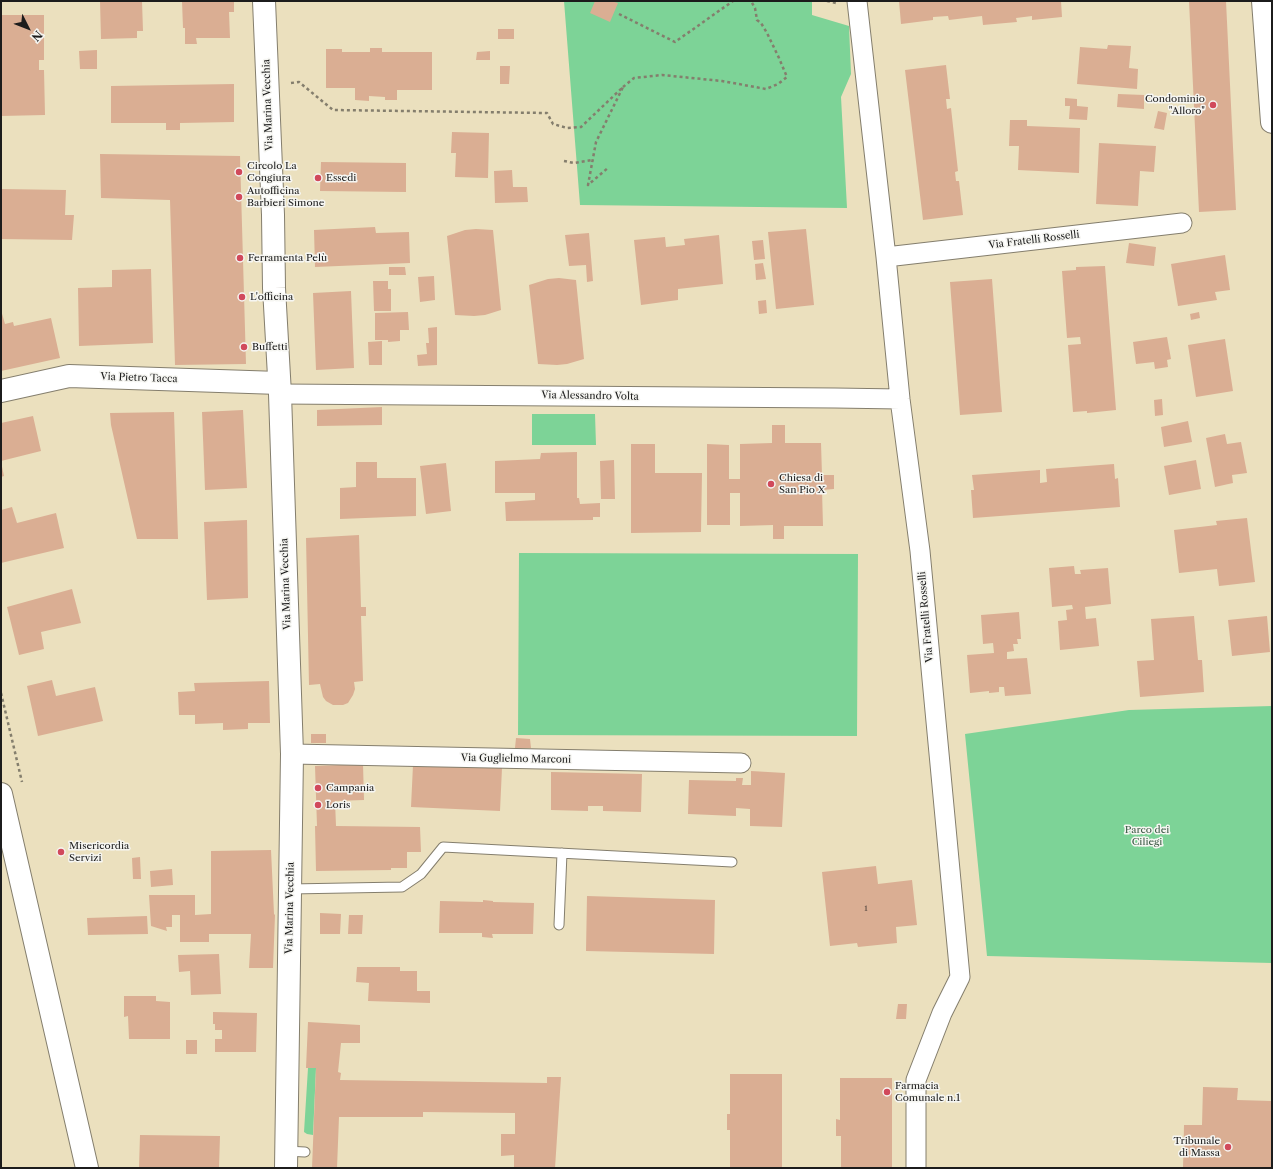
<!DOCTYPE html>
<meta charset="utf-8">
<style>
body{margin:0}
#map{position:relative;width:1273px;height:1169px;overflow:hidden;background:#ebe0be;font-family:"Libre Caslon Text",serif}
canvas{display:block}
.frame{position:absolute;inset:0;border:2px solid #1c1c1c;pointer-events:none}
.north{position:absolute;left:8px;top:8px;width:40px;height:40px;-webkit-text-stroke:3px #f6f6f2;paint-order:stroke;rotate:132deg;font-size:11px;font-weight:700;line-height:16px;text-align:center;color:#1c1c1c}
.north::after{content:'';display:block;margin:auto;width:14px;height:18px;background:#1c1c1c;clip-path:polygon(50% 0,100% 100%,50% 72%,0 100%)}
</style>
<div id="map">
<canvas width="1273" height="1169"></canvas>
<div class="frame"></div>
<div class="north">N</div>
</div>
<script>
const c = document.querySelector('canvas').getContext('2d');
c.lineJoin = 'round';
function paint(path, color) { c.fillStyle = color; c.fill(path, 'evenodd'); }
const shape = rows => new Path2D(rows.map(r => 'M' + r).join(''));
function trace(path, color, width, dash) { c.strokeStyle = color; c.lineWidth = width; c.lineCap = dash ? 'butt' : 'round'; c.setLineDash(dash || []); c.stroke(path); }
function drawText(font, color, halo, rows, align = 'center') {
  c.font = font + ' "Libre Caslon Text",serif'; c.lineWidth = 3; c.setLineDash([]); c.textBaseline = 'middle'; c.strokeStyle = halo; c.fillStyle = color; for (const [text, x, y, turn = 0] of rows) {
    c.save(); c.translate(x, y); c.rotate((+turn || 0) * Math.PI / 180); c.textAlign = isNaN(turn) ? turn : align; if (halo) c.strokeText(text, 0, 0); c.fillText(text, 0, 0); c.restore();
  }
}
paint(shape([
 [564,1,812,1,812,15,849,26,851,74,841,97,847,208,580,205],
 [532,414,595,414,596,445,532,445],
 [519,553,858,554,857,736,518,735],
 [1272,706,1272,963,987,956,965,734,1129,710],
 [308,1068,316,1068,313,1135,307,1134,304,1132]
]), '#7dd397');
paint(shape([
 [100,1,142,1,143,31,137,31,137,38,101,39],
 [182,1,234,1,234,12,229,12,230,38,196,38,197,44,185,44,185,28,183,28],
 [595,1,611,1,618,3,610,22,590,13],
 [899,1,1061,1,1062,17,1032,20,1032,16,1016,18,1017,22,983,25,982,16,949,20,948,16,933,17,933,20,901,24],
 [1189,1,1226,1,1236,210,1199,212],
 [1,15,44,15,44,60,39,60,39,70,44,70,45,115,1,116],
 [498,29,514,29,514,39,498,39],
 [1108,45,1131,46,1129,68,1138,69,1137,89,1077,84,1080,47,1107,49],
 [370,48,382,48,382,52,432,52,432,90,397,90,397,100,385,100,385,97,369,96,369,101,355,100,355,88,326,88,326,49,342,49,342,52,370,52],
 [97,50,97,69,80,69,79,51],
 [490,51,490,60,476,60,477,52],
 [946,65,950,99,946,99,947,109,951,108,958,171,955,172,956,181,959,181,963,215,923,220,905,70],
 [500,66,510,66,509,84,500,84],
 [234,84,234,122,180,123,180,130,166,130,166,123,111,123,111,86],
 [1118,94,1144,95,1144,109,1117,107],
 [1065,98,1077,99,1077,106,1088,107,1087,120,1069,119,1070,106,1065,106],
 [1158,111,1167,113,1164,130,1154,128],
 [1010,120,1027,120,1027,126,1080,128,1079,173,1018,170,1019,146,1009,146],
 [452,132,489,133,488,178,455,177,456,153,451,153],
 [1099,143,1156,146,1154,172,1140,171,1138,206,1096,204],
 [100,154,240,156,246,364,175,365,170,200,101,198],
 [321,162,406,163,406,192,320,191],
 [512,170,513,187,527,187,528,202,495,203,494,171],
 [1,189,66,190,65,215,74,215,72,240,1,239],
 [375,227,376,233,409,232,410,263,315,267,314,230],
 [476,229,493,230,501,310,485,315,474,316,455,315,447,236,465,230],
 [806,229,814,305,776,309,768,232],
 [589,233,593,281,587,282,586,265,569,266,565,235],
 [719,235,723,284,678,289,678,300,641,305,634,240,665,237,666,247,685,245,684,239],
 [763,240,765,259,754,260,752,241],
 [1129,243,1156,247,1154,266,1126,263],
 [1225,255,1230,290,1215,292,1217,300,1178,306,1171,264],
 [763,263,766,279,756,280,755,264],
 [1105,266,1116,410,1087,413,1087,411,1073,412,1068,345,1081,344,1080,337,1067,338,1062,271,1076,270,1076,267],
 [389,267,405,267,406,275,389,275],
 [151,269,153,343,79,346,78,288,112,287,112,270],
 [434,276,435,300,420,302,418,277],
 [559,278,576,280,584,359,567,364,557,365,538,364,529,285,548,279],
 [992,279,1002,412,960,415,950,282],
 [373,281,388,281,388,289,391,289,391,311,374,311],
 [351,291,354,368,316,370,313,293],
 [766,300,767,313,759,314,758,301],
 [1,310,5,324,13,322,14,326,51,318,60,358,1,371],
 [408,312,409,330,400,330,400,341,388,342,388,340,375,340,375,313],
 [1199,312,1200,318,1191,320,1190,314],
 [437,327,437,365,418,366,417,355,427,354,426,343,429,343,428,328],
 [1167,337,1171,359,1167,360,1168,367,1155,369,1154,362,1136,364,1133,342],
 [1225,339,1233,391,1196,397,1188,345],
 [382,341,382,365,369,365,368,342],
 [1162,399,1163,415,1155,416,1154,400],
 [382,407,382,425,317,426,317,410],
 [243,410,247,488,205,490,202,412],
 [174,412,178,539,137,539,111,425,110,413],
 [33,416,41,451,1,461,1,423],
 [1188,421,1192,442,1164,447,1161,427],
 [772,425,785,425,785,443,821,443,822,475,834,475,834,489,822,490,823,526,784,526,784,539,773,539,773,525,740,526,740,493,730,493,730,525,707,525,707,444,729,445,729,479,740,479,740,444,772,443],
 [1225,434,1227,444,1241,442,1247,473,1232,475,1233,483,1215,487,1206,438],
 [631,444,655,444,655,473,702,473,701,532,631,533],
 [577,452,577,498,579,498,580,504,600,503,600,517,593,517,593,520,506,521,505,502,535,500,535,493,495,493,495,461,540,459,541,453],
 [614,460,615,499,601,499,600,461],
 [1196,460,1201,489,1169,495,1164,466],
 [1,462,4,476,1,477],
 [356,462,377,462,377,478,416,478,416,516,340,519,340,488,356,487],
 [446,463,451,511,426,514,420,466],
 [1114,464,1115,479,1118,478,1120,507,973,518,971,490,974,490,972,475,1040,470,1040,483,1047,482,1046,469],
 [12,507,17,523,56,513,64,548,1,563,1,510],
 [1247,518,1255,582,1219,586,1217,569,1179,573,1174,530,1217,525,1216,521],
 [247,520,248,598,207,600,204,522],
 [359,535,361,607,366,607,366,616,361,616,363,681,354,682,355,689,353,695,348,703,343,705,333,705,326,701,323,697,320,684,309,685,306,538],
 [1074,566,1075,574,1081,574,1080,570,1108,568,1111,604,1085,607,1086,619,1096,618,1099,646,1060,650,1058,621,1067,620,1066,610,1073,609,1072,605,1052,607,1049,568],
 [72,589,81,623,41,632,44,649,19,655,7,607],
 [1019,612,1021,639,1017,639,1018,644,1013,644,1014,651,1007,652,1007,659,1027,658,1031,694,1005,696,1004,687,999,687,999,692,989,693,989,691,970,693,967,655,994,653,993,643,983,644,981,615],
 [1194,616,1198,660,1202,660,1204,692,1140,697,1137,661,1154,660,1151,619],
 [1267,616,1270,652,1232,656,1228,620],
 [52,680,56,696,95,687,103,721,38,736,27,686],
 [269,681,270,723,248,723,248,729,223,730,223,723,195,724,195,715,179,715,178,692,195,691,194,683],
 [311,734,326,734,326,743,311,743],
 [516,738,530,739,531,748,515,748],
 [363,764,364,800,335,801,336,826,420,827,421,852,407,852,407,868,391,868,391,870,316,871,315,826,317,826,315,766],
 [413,765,502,768,500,811,411,807],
 [751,771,785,773,782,827,750,826,750,809,736,808,736,816,688,814,689,780,736,781,736,778,743,778,742,785,751,785],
 [551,772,642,774,641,812,603,811,603,806,588,806,588,811,551,810],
 [271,850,274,914,275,915,273,968,249,968,251,934,209,934,209,942,180,942,180,915,172,915,172,927,166,927,167,931,151,926,149,895,195,895,195,915,211,914,211,851],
 [140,857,141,879,133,879,132,858],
 [876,866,878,884,912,880,917,925,896,927,897,943,858,947,857,943,830,946,822,872],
 [172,869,173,885,151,887,150,871],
 [587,896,715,900,714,954,586,951],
 [483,900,493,901,493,902,534,903,533,934,492,934,493,938,482,937,482,933,439,933,440,901,483,902],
 [320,913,341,914,340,934,320,934],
 [349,915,363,915,362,934,348,934],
 [147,916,148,934,88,935,87,918],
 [219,954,221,994,191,995,190,971,179,972,178,955],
 [357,967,400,967,400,971,417,971,417,991,430,991,430,1003,368,1001,369,983,356,982],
 [124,996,156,996,156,1001,170,1002,170,1039,129,1039,128,1016,124,1017],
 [898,1004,907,1004,906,1019,896,1019],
 [213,1012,257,1013,256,1052,215,1052,215,1039,222,1039,222,1030,215,1030,215,1024,213,1024],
 [308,1022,360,1025,360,1043,341,1043,338,1072,341,1073,340,1080,547,1083,547,1077,561,1077,555,1168,514,1168,514,1155,501,1156,501,1134,515,1134,515,1113,423,1112,423,1117,339,1117,337,1168,312,1168,316,1068,306,1068],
 [186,1040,197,1040,197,1054,186,1054],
 [730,1074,782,1074,782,1168,730,1168,730,1130,727,1130,727,1114,730,1114],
 [840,1078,892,1078,892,1168,841,1168,841,1136,836,1136,836,1119,840,1120],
 [1203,1087,1238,1088,1237,1100,1272,1101,1272,1168,1183,1168,1184,1125,1202,1125],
 [140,1135,220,1136,219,1168,139,1168]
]), '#daae93');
const service = shape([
 [290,889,402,887,421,874,443,847,732,862],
 [559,925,562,853],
 [286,1151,305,1152]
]);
const minor = shape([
 [857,1,886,257,900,399,920,551,960,977,942,1013,916,1080,916,1168],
 [886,257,1182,223],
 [280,394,835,398,900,399],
 [292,754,741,763]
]);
const tertiary = shape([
 [1263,1,1272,122],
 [1,391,69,376,279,383]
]);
const secondary = shape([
 [264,1,273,215,274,288,280,394,292,754,286,1168],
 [1,794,87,1168]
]);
trace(service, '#847e6d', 11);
trace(minor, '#847e6d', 21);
trace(tertiary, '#847e6d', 24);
trace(secondary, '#847e6d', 24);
trace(shape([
 [827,1,836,3],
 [619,14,675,42,733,1],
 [291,83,299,82,333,110,547,113,553,124,567,128,581,127,623,87,596,142,588,185,609,167],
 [623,87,634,78,662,75,722,81,766,89,778,84,787,77,779,58,767,33,761,23,757,20,755,8,751,1],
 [564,161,574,163,592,160],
 [1,693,22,782]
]), '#847e6d', 2.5, [3, 3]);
trace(service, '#fff', 9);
trace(minor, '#fff', 19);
trace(tertiary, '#fff', 22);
trace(secondary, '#fff', 22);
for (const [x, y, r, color] of [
 [1213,105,4,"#d1495b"],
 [239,172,4,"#d1495b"],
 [318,178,4,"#d1495b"],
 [239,197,4,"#d1495b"],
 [240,258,4,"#d1495b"],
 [242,297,4,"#d1495b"],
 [244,347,4,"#d1495b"],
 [771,484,4,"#d1495b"],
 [318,788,4,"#d1495b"],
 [318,805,4,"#d1495b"],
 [61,852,4,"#d1495b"],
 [887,1092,4,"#d1495b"],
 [1228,1147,4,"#d1495b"]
]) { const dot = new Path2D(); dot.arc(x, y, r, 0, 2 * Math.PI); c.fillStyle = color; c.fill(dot); trace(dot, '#f6f6f2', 1.5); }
drawText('8px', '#4c403a', null, [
 ["1",866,909]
]);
drawText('10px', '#1c1c1c', '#f6f6f2', [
 ["Condominio",1205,99,"right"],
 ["\"Alloro\"",1205,111,"right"],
 ["Circolo La",247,166],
 ["Congiura",247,178],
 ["Essedi",326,178],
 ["Autofficina",247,191],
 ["Barbieri Simone",247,203],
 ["Ferramenta Pelù",248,258],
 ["L'officina",250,297],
 ["Buffetti",252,347],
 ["Chiesa di",779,478],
 ["San Pio X",779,490],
 ["Campania",326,788],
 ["Loris",326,805],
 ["Misericordia",69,846],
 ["Servizi",69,858],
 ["Farmacia",895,1086],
 ["Comunale n.1",895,1098],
 ["Tribunale",1220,1141,"right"],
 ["di Massa",1220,1153,"right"]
], 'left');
drawText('10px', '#1c1c1c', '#f6f6f2', [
 ["Via Marina Vecchia",268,105,-92],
 ["Via Fratelli Rosselli",1034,240,-7],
 ["Via Pietro Tacca",139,378,2],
 ["Via Alessandro Volta",590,396,1],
 ["Via Marina Vecchia",286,584,-92],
 ["Via Fratelli Rosselli",926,617,-95],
 ["Via Guglielmo Marconi",516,759,1],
 ["Via Marina Vecchia",290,908,-89]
]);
drawText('10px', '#3e5c47', '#f6f6f2', [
 ["Parco dei",1147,830],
 ["Ciliegi",1147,842]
]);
</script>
